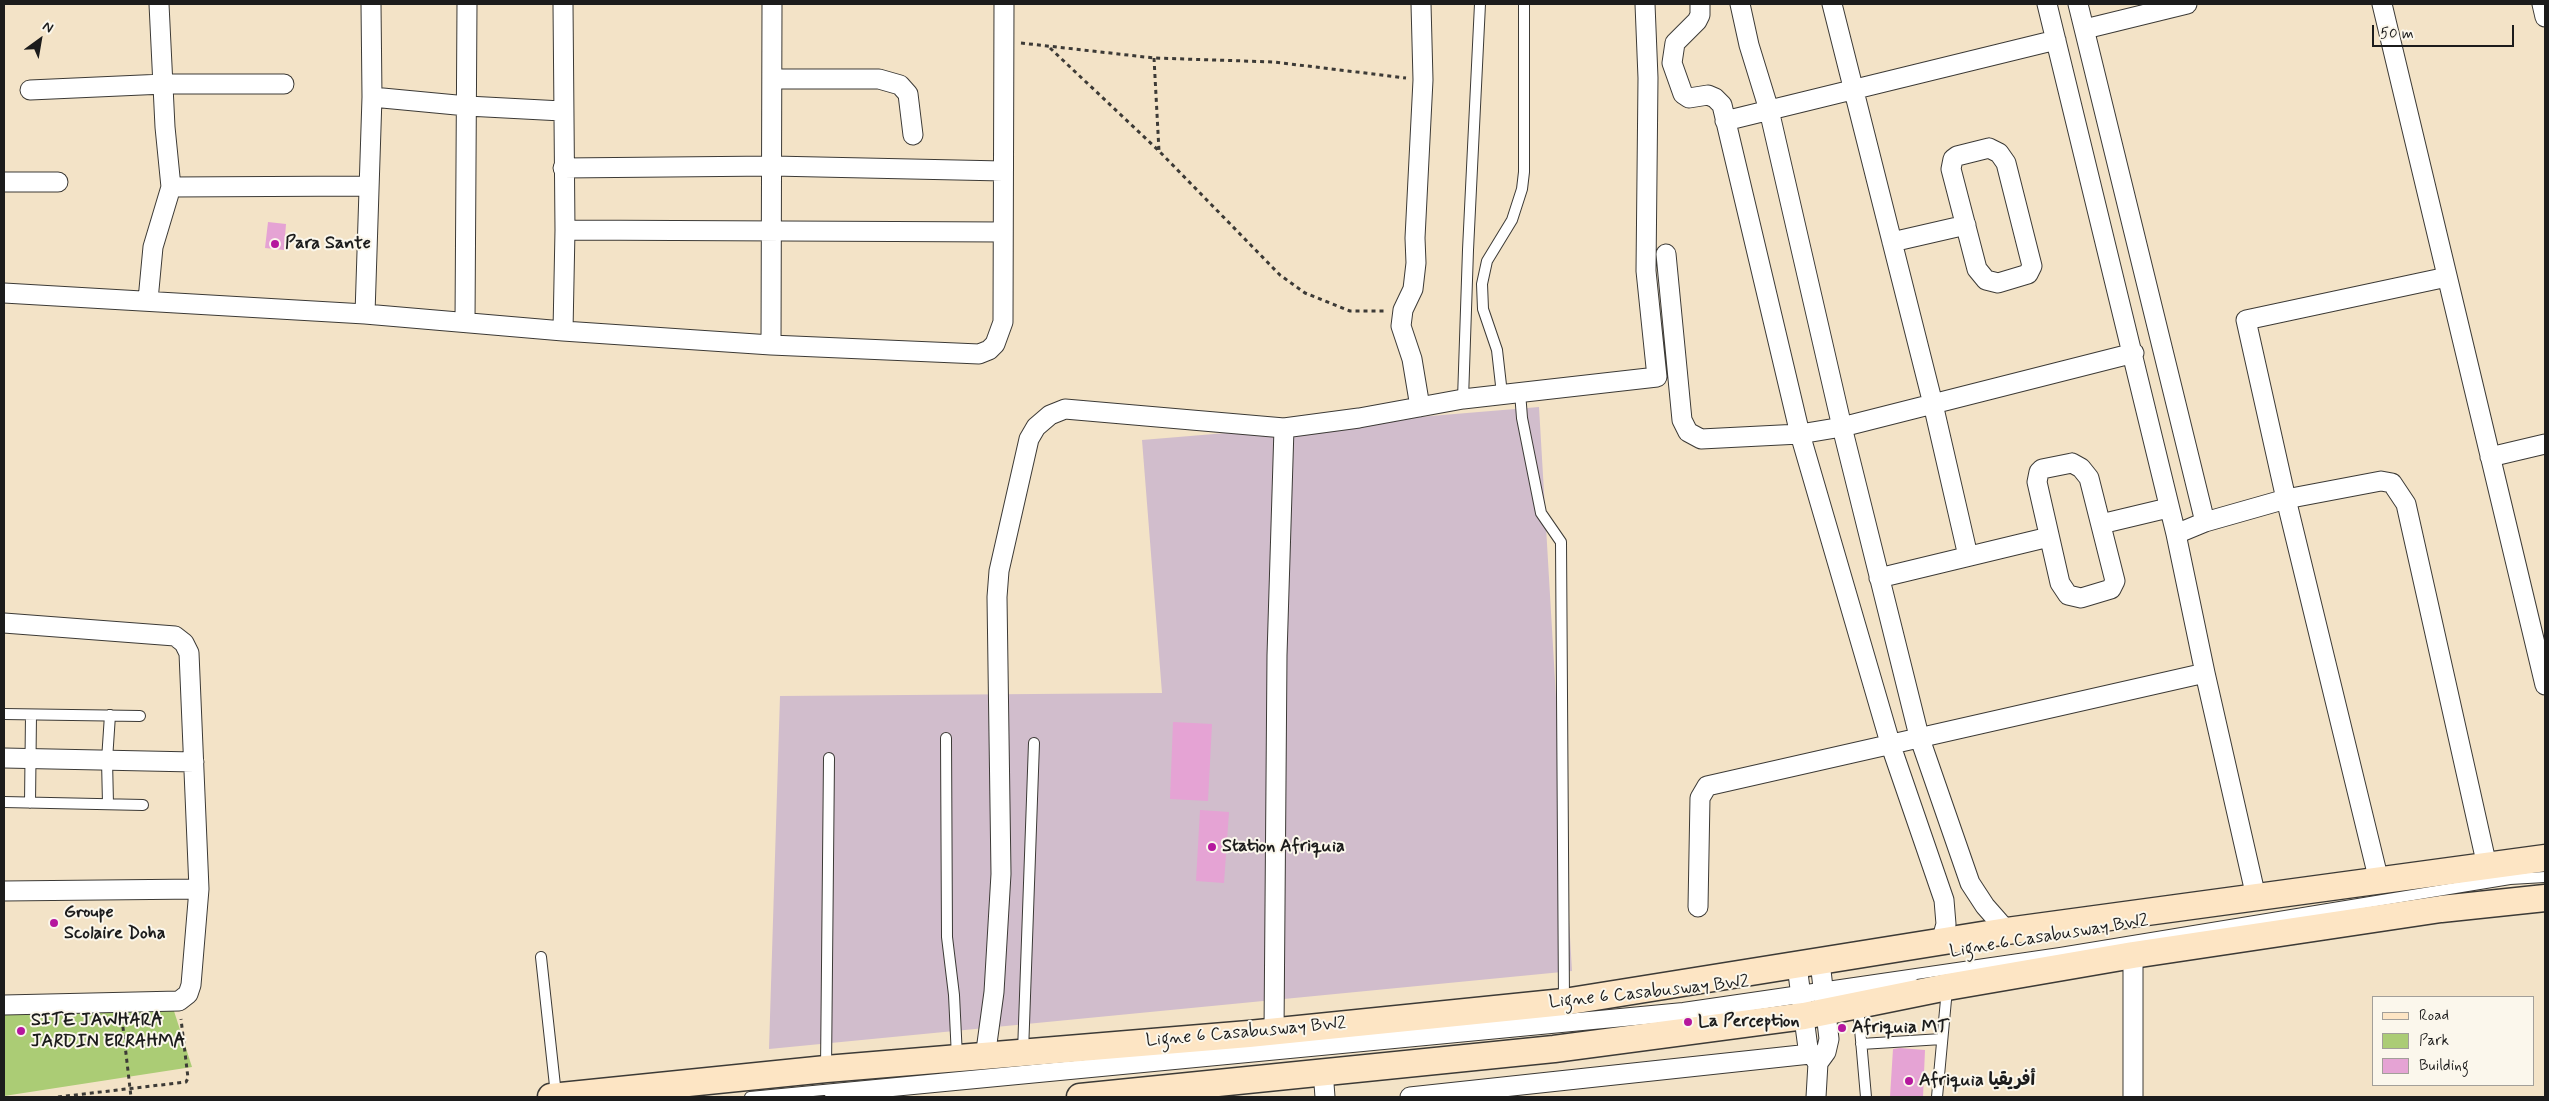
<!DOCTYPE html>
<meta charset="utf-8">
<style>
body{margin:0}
#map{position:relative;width:2549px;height:1101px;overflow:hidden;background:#f3e3c7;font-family:Mynerve,sans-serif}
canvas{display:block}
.frame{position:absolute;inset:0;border:5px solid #1c1c1c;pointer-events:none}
.legend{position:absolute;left:2372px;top:996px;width:162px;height:90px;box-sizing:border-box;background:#fbf7ec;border:1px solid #a29f99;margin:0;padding:6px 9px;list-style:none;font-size:15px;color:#1c1c1c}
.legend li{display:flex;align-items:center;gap:10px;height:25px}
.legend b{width:25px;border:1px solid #a29f99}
.north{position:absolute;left:15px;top:15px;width:50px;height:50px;-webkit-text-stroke:4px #fbf7ec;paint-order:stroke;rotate:32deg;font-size:14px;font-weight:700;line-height:20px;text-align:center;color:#1c1c1c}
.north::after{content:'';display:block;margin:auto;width:18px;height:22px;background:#1c1c1c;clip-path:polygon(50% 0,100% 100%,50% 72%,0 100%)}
.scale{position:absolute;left:2372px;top:25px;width:142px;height:22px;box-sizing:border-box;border:2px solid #1c1c1c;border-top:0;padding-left:6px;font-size:15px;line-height:18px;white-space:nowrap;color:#1c1c1c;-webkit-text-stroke:4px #fbf7ec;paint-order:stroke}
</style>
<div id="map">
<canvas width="2549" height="1101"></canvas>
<div class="frame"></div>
<ul class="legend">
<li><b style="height:6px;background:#fde5c4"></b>Road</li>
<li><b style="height:14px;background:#abcc75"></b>Park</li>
<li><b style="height:14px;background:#e5a3d4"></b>Building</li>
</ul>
<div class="north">N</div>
<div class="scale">50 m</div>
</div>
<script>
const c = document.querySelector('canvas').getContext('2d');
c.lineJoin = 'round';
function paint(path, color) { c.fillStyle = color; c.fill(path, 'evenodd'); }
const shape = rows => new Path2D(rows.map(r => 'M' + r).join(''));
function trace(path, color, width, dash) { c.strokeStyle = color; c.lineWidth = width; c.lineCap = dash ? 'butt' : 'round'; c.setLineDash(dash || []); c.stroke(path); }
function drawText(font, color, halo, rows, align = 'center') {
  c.font = font + ' Mynerve,"Playpen Sans Arabic",sans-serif'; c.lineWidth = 4; c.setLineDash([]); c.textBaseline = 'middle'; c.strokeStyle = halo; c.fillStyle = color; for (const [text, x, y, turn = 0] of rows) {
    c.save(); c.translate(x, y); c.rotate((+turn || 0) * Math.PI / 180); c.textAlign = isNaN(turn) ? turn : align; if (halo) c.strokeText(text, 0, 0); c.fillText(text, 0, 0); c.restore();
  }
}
paint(shape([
 [1539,407,1572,971,769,1049,780,696,1162,693,1142,440]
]), '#d1bdcc');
paint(shape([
 [173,1008,192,1067,4,1096,4,1010]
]), '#abcc75');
paint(shape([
 [268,222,286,224,284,250,265,248],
 [1173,722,1212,724,1208,801,1170,799],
 [1200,810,1229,812,1224,883,1196,881],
 [1900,1048,1925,1050,1923,1097,1890,1097,1893,1049]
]), '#e5a3d4');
const lane = shape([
 [1520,392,1522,418,1541,513,1561,542,1564,1001],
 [1502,394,1497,350,1483,309,1482,284,1487,261,1512,220,1522,189,1524,172,1524,4],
 [1463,399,1468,250,1480,4],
 [4,714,140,716],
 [946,738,947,937,954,995,957,1057],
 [4,802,143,805],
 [30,803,31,715],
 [108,804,107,760,110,715],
 [541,957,556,1095],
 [1858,1006,1866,1097],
 [1861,1044,1942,1039],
 [1023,1052,1034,743],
 [826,1069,829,758],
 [750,1097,1683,1008,2060,953,2510,879,2545,877],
 [830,1097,1687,1015,1912,981],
 [1937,1097,1947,989]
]);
const street = shape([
 [563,4,565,230,563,331],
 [1700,4,1700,15,1697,21,1675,43,1672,63,1683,94,1689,98,1708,95,1715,98,1722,105,1800,434,1891,746,1944,900,1946,924,1941,942],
 [1740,4,1749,45,1769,110,1842,427,1919,736,1970,883,1985,906,2007,931],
 [1832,4,1933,404,1968,556],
 [2047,4,2176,534,2205,673,2256,897],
 [2078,4,2205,522],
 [2382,4,2545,685],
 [2542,4,2545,17],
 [2085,29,2187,4],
 [773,79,879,79,900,85,908,94,913,135],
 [30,90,164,84,284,84],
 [372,97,467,106,562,111],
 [1725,121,2056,40],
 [1989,148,1999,153,2006,163,2032,266,2028,274,1998,283,1986,280,1977,269,1951,169,1953,159,1957,156,1989,148],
 [563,168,773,166,1003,171],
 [4,182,58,182],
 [171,187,368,186],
 [565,230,1003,232],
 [1892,242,1966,225],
 [1666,254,1682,420,1688,432,1701,439,1800,434,1842,427,2134,353],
 [4,293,365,314,563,331,771,345,979,354,989,350,995,344,1003,322,1004,4],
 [148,300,153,247,171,187,165,127,159,4],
 [365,314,372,97,371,4],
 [465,322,467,4],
 [771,345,772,4],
 [1420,407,1412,359,1401,326,1403,310,1413,289,1416,263,1415,238,1423,80,1421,4],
 [2490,457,2545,444],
 [2072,463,2081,468,2089,478,2115,581,2111,589,2081,598,2068,595,2060,583,2037,482,2039,472,2042,469,2072,463],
 [2101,524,2168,508],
 [2176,534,2205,522,2286,499,2381,481,2392,483,2406,504,2487,866],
 [1879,578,2049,537],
 [4,623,175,636,184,643,189,653,199,889,191,985,188,994,179,1001,4,1005],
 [4,758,194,762],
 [2379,881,2286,499,2246,320,2447,277],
 [4,891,199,889],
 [1698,907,1700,798,1707,786,2205,673],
 [1797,966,1808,1048,1817,1062],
 [1274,1032,1277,655,1284,428],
 [985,1058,994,992,1001,874,997,597,999,571,1029,439,1036,427,1050,415,1065,409,1284,428,1359,418,1463,399,1657,377,1646,271,1648,78,1645,4],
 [1323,1071,1325,1097],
 [1410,1097,1810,1054],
 [1816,1097,1818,1063,1826,1052,1829,1039,1820,962],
 [2133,1097,2133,955]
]);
const secondary = shape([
 [551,1097,826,1069,1249,1034,1564,1002,2007,931,2545,858],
 [1080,1097,1554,1049,1804,1016,1947,987,2133,955,2441,909,2545,898]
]);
trace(lane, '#3c3a36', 12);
trace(street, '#3c3a36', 21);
trace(secondary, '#3c3a36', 29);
trace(shape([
 [1021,43,1154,58,1274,62,1406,78],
 [1050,48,1159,151,1280,275,1305,293,1350,311,1385,311],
 [1154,58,1159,151],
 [122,1019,131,1097],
 [58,1097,186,1082,188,1078,181,1019]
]), '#3c3a36', 3, [4, 4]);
trace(lane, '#fff', 10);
trace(street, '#fff', 19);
trace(secondary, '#fde5c4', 26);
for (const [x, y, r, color] of [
 [275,244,5,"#b5179e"],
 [1212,847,5,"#b5179e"],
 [54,923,5,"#b5179e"],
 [1688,1022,5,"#b5179e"],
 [1842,1028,5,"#b5179e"],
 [21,1031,5,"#b5179e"],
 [1909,1081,5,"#b5179e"]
]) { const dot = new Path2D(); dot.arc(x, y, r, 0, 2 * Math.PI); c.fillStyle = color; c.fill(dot); trace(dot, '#fbf7ec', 2); }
drawText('bold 18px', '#1c1c1c', '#fbf7ec', [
 ["Para Sante",285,244],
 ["Station Afriquia",1222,847],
 ["Groupe",64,913],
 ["Scolaire Doha",64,934],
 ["SITE JAWHARA",31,1021],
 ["JARDIN ERRAHMA",31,1042],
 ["La Perception",1698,1022],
 ["Afriquia MT",1852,1028],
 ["Afriquia أفريقيا",1919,1081]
], 'left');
drawText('18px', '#1c1c1c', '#fbf7ec', [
 ["Ligne 6 Casabusway BW2",2049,937,-9],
 ["Ligne 6 Casabusway BW2",1649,993,-6],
 ["Ligne 6 Casabusway BW2",1246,1033,-5]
]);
</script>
